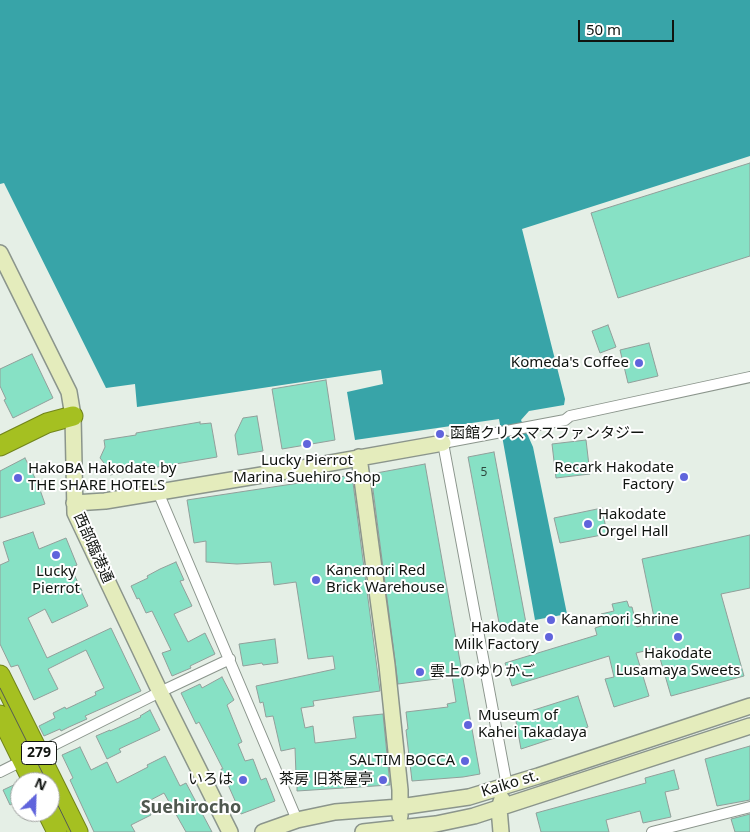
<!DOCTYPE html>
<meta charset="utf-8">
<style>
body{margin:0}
#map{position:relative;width:750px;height:832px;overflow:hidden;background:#e5efe6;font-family:"Noto Sans",sans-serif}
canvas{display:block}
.north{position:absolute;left:10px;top:772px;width:50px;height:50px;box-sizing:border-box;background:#fff;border:1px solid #9fa19f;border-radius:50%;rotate:24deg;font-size:14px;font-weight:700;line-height:20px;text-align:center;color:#101410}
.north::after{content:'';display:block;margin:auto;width:18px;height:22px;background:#6064dc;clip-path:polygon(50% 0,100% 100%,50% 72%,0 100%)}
.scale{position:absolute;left:578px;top:20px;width:96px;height:22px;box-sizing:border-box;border:2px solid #101410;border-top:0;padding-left:6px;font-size:15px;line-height:18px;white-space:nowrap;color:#101410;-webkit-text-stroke:4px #fff;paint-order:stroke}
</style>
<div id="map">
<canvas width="750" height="832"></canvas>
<div class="north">N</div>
<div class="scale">50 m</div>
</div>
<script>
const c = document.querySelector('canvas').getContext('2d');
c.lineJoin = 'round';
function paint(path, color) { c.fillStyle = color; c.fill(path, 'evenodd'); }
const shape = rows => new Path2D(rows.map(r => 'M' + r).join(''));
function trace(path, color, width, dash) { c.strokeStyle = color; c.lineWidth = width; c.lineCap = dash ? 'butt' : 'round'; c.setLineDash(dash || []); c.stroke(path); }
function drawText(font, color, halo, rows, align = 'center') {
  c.font = font + ' "Noto Sans","Noto Sans JP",sans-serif'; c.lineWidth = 4; c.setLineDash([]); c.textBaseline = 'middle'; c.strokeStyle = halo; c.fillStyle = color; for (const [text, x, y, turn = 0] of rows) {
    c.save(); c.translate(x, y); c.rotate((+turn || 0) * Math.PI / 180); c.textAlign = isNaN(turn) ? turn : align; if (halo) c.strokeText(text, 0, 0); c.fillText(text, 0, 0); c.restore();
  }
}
paint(shape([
 [0,0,750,0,750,156,522,229,565,399,564,405,529,411,521,420,533,447,567,614,535,620,499,419,355,440,347,392,383,384,381,370,137,407,135,384,106,388,4,183,0,184]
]), '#38a4a8');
const building = shape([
 [750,163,750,256,618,298,591,213,750,163],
 [608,325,616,347,600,353,592,331,608,325],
 [649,343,658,376,628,383,620,350,649,343],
 [32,354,53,398,13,418,4,400,6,399,0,386,0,369,32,354],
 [326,380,335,440,282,449,272,389,326,380],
 [257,416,263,451,238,455,235,435,243,418,257,416],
 [200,422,200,424,211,423,217,457,110,475,109,469,100,458,105,447,104,440,136,435,136,433,200,422],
 [586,440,590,474,556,478,552,444,586,440],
 [494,452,526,623,500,628,468,457,494,452],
 [25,458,38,484,45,504,0,518,0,471,25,458],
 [425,464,480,774,463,777,412,781,406,730,408,729,406,712,448,707,447,704,456,702,452,677,398,684,371,474,425,464],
 [352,475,380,691,313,701,314,706,301,708,305,728,313,726,315,743,356,738,353,717,383,714,390,785,297,791,297,785,294,785,293,775,296,775,295,748,281,751,273,716,266,717,263,702,260,703,256,686,335,669,333,656,308,659,296,582,274,585,271,562,237,564,206,562,206,541,194,543,187,500,352,475],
 [602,508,607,534,560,543,554,518,602,508],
 [33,532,39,549,66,538,77,565,71,568,82,591,81,591,88,606,52,623,45,609,28,618,47,658,111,628,141,691,85,716,87,719,69,727,61,731,60,729,44,736,39,726,55,718,53,713,65,707,66,709,96,695,95,692,104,688,86,650,48,669,58,689,34,700,18,665,11,667,0,644,0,565,9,561,3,542,33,532],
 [750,535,750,588,721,594,744,676,671,696,657,648,636,653,649,696,614,707,605,679,614,677,609,656,512,686,505,663,597,635,595,628,604,625,601,614,614,611,612,604,627,601,629,607,632,607,637,627,655,622,642,559,750,535],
 [176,562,184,580,180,581,192,606,174,614,188,642,205,633,215,654,190,666,191,668,172,676,162,653,171,650,152,611,146,613,139,598,137,599,131,586,148,578,147,576,160,569,176,562],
 [275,639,278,663,263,665,262,663,243,666,239,644,275,639],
 [222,677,234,700,227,705,242,742,238,744,245,761,253,759,261,780,266,778,275,801,241,814,221,769,223,769,199,722,196,724,181,693,200,684,202,688,222,677],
 [578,696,588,727,521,749,515,716,578,696],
 [150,710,160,730,119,749,121,752,107,759,96,736,110,730,110,731,141,717,140,716,150,710],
 [750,746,750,800,717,806,705,759,750,746],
 [80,747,91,770,107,762,117,783,148,767,147,765,165,756,180,786,186,783,212,832,186,832,164,793,145,803,151,815,131,825,135,832,94,832,70,780,73,778,62,755,80,747],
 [674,770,679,789,665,792,671,817,643,823,640,811,606,820,609,832,541,832,536,813,646,783,645,778,674,770],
 [20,782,20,800,10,805,3,790,20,782],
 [750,814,750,832,735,832,731,819,750,814]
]);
paint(building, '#87e1c5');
trace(building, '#919f9a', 1);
const street = shape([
 [158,492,297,820],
 [0,772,160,692,230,659],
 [507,786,443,443,565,420,570,416,750,377],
 [652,832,750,807]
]);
const secondary = shape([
 [0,253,69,392,73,416,75,513,160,692,230,832],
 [359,457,387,665,400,790,400,816],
 [74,503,105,501,280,472,443,443],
 [263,832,297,820,335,812,400,807,469,797,538,776,750,706],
 [363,832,436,824,474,816,750,726],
 [501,832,499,808,502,799]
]);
const highway = shape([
 [0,446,47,423,73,416],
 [0,675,78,832],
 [0,715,33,782],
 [47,812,57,832]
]);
trace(street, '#8b958c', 12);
trace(secondary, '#8b958c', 18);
trace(highway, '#71841b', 21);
trace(street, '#fff', 10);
trace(secondary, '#e4ecbc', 15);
trace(highway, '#a5c021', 19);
trace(shape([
 [0,688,47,782],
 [50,789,71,832]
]), '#545954', 1);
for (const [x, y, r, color] of [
 [639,363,5,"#6064dc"],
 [440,434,5,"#6064dc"],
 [307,444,5,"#6064dc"],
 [684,477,5,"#6064dc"],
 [18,478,5,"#6064dc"],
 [588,524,5,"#6064dc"],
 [56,555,5,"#6064dc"],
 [316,580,5,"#6064dc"],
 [551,620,5,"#6064dc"],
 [549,637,5,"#6064dc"],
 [678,637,5,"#6064dc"],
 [420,672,5,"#6064dc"],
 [468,725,5,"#6064dc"],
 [465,761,5,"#6064dc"],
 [243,780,5,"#6064dc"],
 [383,780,5,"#6064dc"]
]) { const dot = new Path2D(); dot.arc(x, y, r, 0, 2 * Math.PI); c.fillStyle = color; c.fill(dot); trace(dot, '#fff', 2); }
drawText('12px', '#2e473d', null, [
 ["5",484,473]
]);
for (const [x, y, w] of [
 [39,753,35]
]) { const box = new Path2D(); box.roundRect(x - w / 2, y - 11.5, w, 23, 4); c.fillStyle = '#fff'; c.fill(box); trace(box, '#101410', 1); }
drawText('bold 14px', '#101410', null, [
 ["279",39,753]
]);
drawText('15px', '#101410', '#fff', [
 ["Komeda's Coffee",629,363,"right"],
 ["函館クリスマスファンタジー",450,434],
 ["Lucky Pierrot",307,461,"center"],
 ["Marina Suehiro Shop",307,478,"center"],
 ["Recark Hakodate",674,468,"right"],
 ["Factory",674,485,"right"],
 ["HakoBA Hakodate by",28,469],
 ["THE SHARE HOTELS",28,486],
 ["Hakodate",598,515],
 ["Orgel Hall",598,532],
 ["Kanemori Red",326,571],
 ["Brick Warehouse",326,588],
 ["Lucky",56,572,"center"],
 ["Pierrot",56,589,"center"],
 ["Kanamori Shrine",561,620],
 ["Hakodate",539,628,"right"],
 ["Milk Factory",539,645,"right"],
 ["Hakodate",678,654,"center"],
 ["Lusamaya Sweets",678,671,"center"],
 ["雲上のゆりかご",430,672],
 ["Museum of",478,716],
 ["Kahei Takadaya",478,733],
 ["SALTIM BOCCA",455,761,"right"],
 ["いろは",233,780,"right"],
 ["茶房 旧茶屋亭",373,780,"right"]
], 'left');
drawText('15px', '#101410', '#fff', [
 ["西部臨港通",93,548,66],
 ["Kaiko st.",510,784,-17]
]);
drawText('bold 18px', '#4f584f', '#fff', [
 ["Suehirocho",191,808]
]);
</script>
